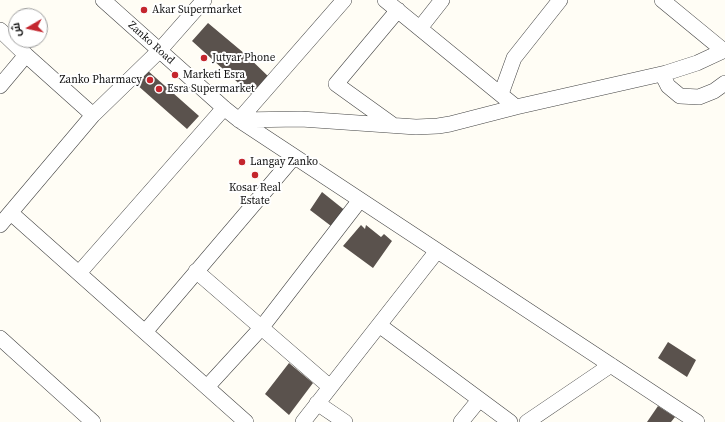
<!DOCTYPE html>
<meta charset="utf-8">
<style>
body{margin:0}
#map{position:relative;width:725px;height:422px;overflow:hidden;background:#fffdf5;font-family:"Source Serif 4",Cairo,serif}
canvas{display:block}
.north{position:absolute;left:8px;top:8px;width:40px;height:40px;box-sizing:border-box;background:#fff;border:1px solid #a0a0a0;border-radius:50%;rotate:261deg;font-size:11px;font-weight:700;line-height:16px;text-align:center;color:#111}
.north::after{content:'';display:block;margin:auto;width:14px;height:18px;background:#c4262e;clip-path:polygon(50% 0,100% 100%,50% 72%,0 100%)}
</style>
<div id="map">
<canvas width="725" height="422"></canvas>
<div class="north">ش</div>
</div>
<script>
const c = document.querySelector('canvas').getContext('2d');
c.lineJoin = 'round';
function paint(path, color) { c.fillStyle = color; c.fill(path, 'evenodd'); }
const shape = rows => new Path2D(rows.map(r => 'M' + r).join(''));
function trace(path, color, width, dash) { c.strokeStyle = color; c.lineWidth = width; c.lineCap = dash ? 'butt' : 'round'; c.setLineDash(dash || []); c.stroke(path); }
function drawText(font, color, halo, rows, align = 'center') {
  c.font = font + ' "Source Serif 4",serif'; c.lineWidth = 4; c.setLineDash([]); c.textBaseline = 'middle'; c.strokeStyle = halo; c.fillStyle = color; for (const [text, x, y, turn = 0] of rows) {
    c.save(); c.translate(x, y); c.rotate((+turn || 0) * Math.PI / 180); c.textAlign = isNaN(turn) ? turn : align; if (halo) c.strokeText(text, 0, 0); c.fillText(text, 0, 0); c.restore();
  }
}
paint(shape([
 [208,23,245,54,271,79,255,98,192,41],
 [147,70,199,116,187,129,136,84],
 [322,192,347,212,335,229,310,210],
 [361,225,365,229,366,225,381,237,384,234,392,241,373,268,343,246],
 [668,342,696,360,687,377,658,358],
 [289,363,313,383,289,415,265,394],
 [658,406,675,417,671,422,647,422]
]), '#5a524d');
const minor = shape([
 [103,0,224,108,239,120,697,422],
 [385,0,516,107],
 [662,0,724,51],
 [420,28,442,0],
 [0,30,26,55],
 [662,74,668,86,680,96,699,97,714,91,725,83],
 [0,86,26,55,93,115],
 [501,94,514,58,560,0],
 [239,120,301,119,416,127,438,126,450,124,516,107,666,73,697,63,725,50],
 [239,120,344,0],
 [393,125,336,84,398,10],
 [11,213,246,422],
 [0,225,93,115,159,51,204,0],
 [196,271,330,387],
 [79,273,224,108],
 [379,325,510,422],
 [145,332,294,157],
 [0,338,93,422],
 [207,387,262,327,360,200],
 [317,403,345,422],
 [303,422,437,251],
 [461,422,479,400],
 [527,422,611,365]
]);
trace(minor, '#444', 16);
trace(minor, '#fff', 15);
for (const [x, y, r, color] of [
 [144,10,4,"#c4262e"],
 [204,58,4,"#c4262e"],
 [175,75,4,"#c4262e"],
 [150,80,4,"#c4262e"],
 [159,89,4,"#c4262e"],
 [242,162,4,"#c4262e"],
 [255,175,4,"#c4262e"]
]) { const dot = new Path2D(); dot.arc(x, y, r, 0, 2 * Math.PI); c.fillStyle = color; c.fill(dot); trace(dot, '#fff', 1.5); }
drawText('11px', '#111', '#fff', [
 ["Akar Supermarket",152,10],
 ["Jutyar Phone",212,58],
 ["Marketi Esra",183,75],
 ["Zanko Pharmacy",142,80,"right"],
 ["Esra Supermarket",167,89],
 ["Langay Zanko",250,162],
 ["Kosar Real",255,188,"center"],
 ["Estate",255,201,"center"]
], 'left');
drawText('11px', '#111', '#fff', [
 ["Zanko Road",151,43,42]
]);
</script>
